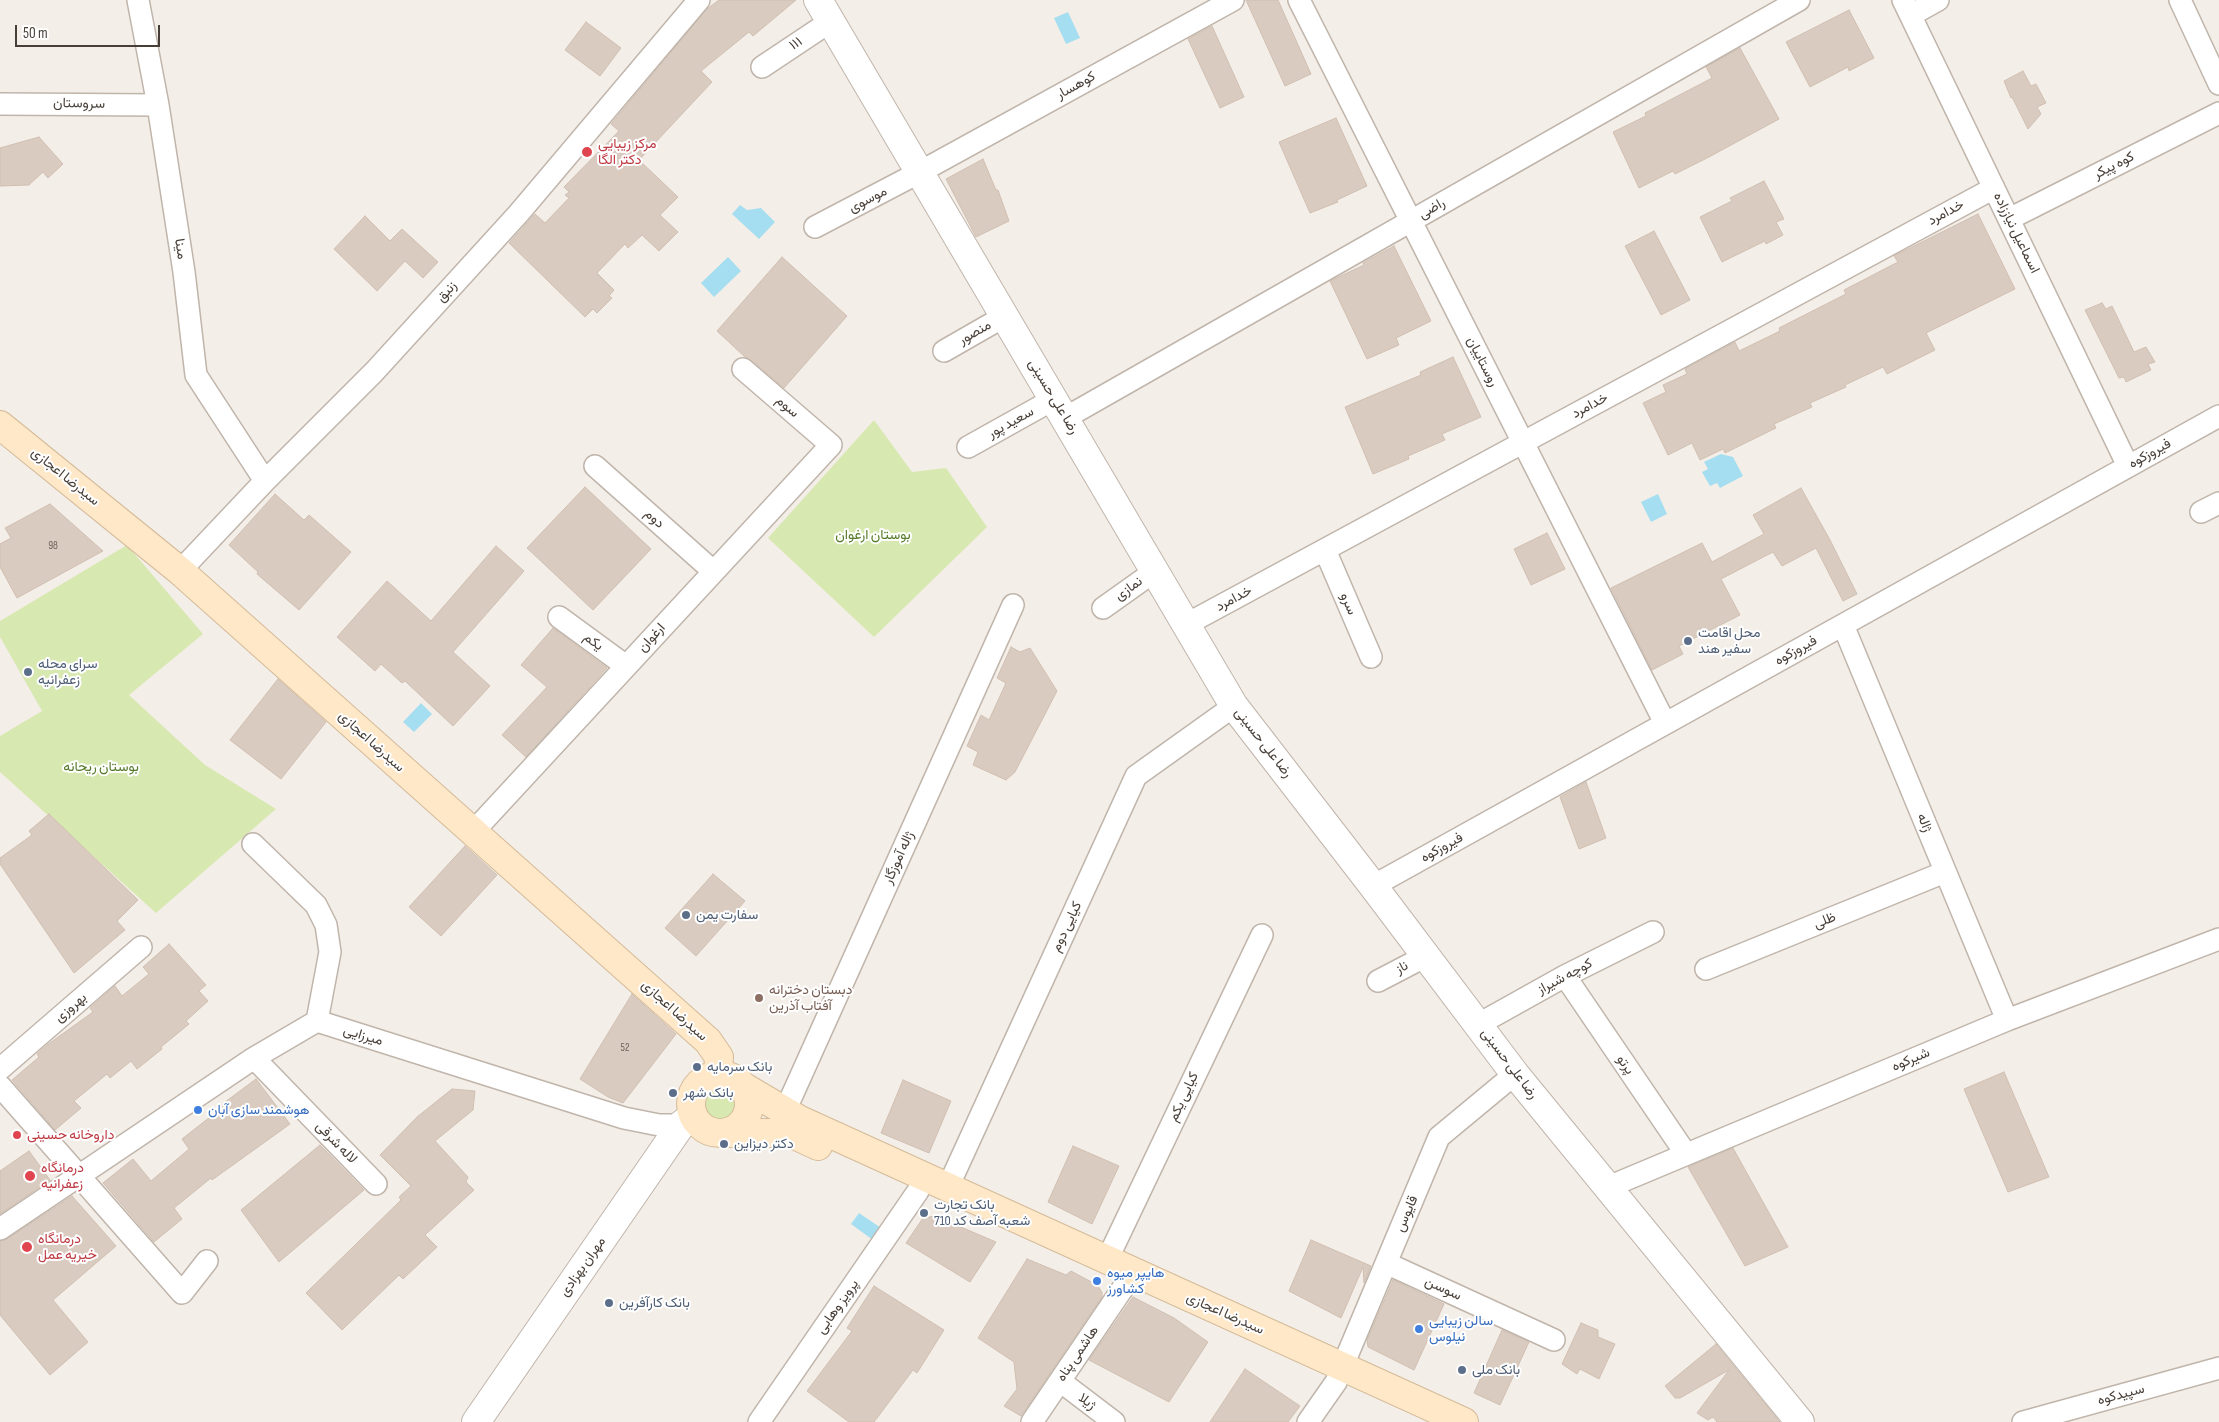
<!DOCTYPE html>
<meta charset="utf-8">
<style>
body{margin:0}
#map{position:relative;width:2219px;height:1422px;overflow:hidden;background:#f4eee8;font-family:"Sofia Sans Condensed",sans-serif}
canvas{display:block}
.scale{position:absolute;left:15px;top:25px;width:145px;height:22px;box-sizing:border-box;border:2px solid #473e37;border-top:0;padding-left:6px;font-size:15px;line-height:18px;white-space:nowrap;color:#473e37;-webkit-text-stroke:4px #fff;paint-order:stroke}
</style>
<div id="map">
<canvas width="2219" height="1422"></canvas>
<div class="scale">50 m</div>
</div>
<script>
const c = document.querySelector('canvas').getContext('2d');
c.lineJoin = 'round';
function paint(path, color) { c.fillStyle = color; c.fill(path, 'evenodd'); }
const shape = rows => new Path2D(rows.map(r => 'M' + r).join(''));
function trace(path, color, width, dash) { c.strokeStyle = color; c.lineWidth = width; c.lineCap = dash ? 'butt' : 'round'; c.setLineDash(dash || []); c.stroke(path); }
function drawText(font, color, halo, rows, align = 'center') {
  c.font = font + ' "Sofia Sans Condensed",Vazirmatn,sans-serif'; c.lineWidth = 4; c.setLineDash([]); c.textBaseline = 'middle'; c.strokeStyle = halo; c.fillStyle = color; for (const [text, x, y, turn = 0] of rows) {
    c.save(); c.translate(x, y); c.rotate((+turn || 0) * Math.PI / 180); c.textAlign = isNaN(turn) ? turn : align; if (halo) c.strokeText(text, 0, 0); c.fillText(text, 0, 0); c.restore();
  }
}
paint(shape([
 [874,420,912,472,946,468,987,527,874,637,768,538],
 [127,545,203,634,129,695,205,765,276,809,156,913,0,772,0,736,42,711,0,637,0,621],
 '697 1104a24 24 0 1 1 48 0a24 24 0 1 1-48 0Z'
]), '#d8e8b1');
paint(shape([
 [1068,12,1080,38,1066,44,1054,18],
 [740,205,747,210,761,208,775,222,759,239,732,214],
 [728,257,741,271,714,297,701,283],
 [1721,454,1733,457,1743,476,1720,488,1717,483,1710,486,1702,472,1708,469,1704,462],
 [1658,494,1667,514,1651,522,1641,502],
 [421,703,432,714,414,732,403,722],
 [859,1213,881,1228,873,1240,851,1224]
]), '#a5def0');
const building = shape([
 [719,0,796,0,753,36,749,32,701,71,712,82,639,160,678,197,660,215,678,232,659,251,642,235,628,248,625,244,597,273,614,290,609,296,612,298,597,313,593,309,585,317,509,243,535,214,545,223,569,198,565,195,569,192,564,187,619,131,611,124,707,9,719,0],
 [1246,0,1278,0,1311,74,1285,86,1246,0],
 [1849,10,1874,58,1849,71,1848,67,1810,87,1786,42,1849,10],
 [586,22,621,48,600,76,565,50,586,22],
 [1212,26,1244,97,1220,108,1188,39,1212,26],
 [1740,48,1779,119,1709,157,1675,174,1673,171,1639,188,1613,132,1646,116,1645,113,1712,78,1706,67,1740,48],
 [2023,71,2031,86,2036,84,2046,103,2037,107,2041,114,2028,129,2012,97,2011,98,2004,81,2023,71],
 [1336,118,1367,186,1337,200,1338,202,1310,213,1279,142,1336,118],
 [39,137,63,164,48,178,43,172,29,185,0,186,0,148,39,137],
 [983,159,996,190,998,190,1009,221,976,237,946,179,983,159],
 [1764,181,1784,219,1776,222,1783,235,1766,244,1765,241,1722,262,1700,217,1732,201,1730,198,1764,181],
 [1978,214,2015,289,1926,333,1935,350,1887,374,1883,367,1845,385,1846,387,1810,403,1812,407,1774,424,1776,428,1725,453,1723,449,1700,460,1692,443,1668,455,1643,403,1666,392,1663,385,1687,374,1685,369,1735,342,1739,351,1780,331,1779,328,1846,294,1844,290,1898,262,1894,256,1978,214],
 [365,216,390,241,402,229,438,262,423,278,405,261,377,291,334,249,365,216],
 [1654,231,1690,300,1661,315,1625,246,1654,231],
 [1394,246,1431,321,1396,338,1399,345,1367,359,1330,281,1364,265,1363,263,1394,246],
 [782,257,847,316,784,388,751,360,745,357,717,331,782,257],
 [2102,303,2106,309,2112,306,2134,352,2146,347,2155,362,2148,364,2151,370,2126,382,2124,377,2119,378,2085,310,2102,303],
 [1453,357,1481,417,1442,434,1445,440,1408,456,1409,459,1373,474,1345,407,1421,375,1420,372,1453,357],
 [585,487,651,549,593,610,527,548,585,487],
 [1801,488,1830,540,1857,594,1843,601,1816,548,1782,566,1773,552,1721,579,1740,615,1679,646,1683,654,1652,670,1611,588,1702,543,1712,562,1764,534,1753,515,1801,488],
 [275,494,304,520,309,515,351,552,299,610,257,574,258,572,229,545,275,494],
 [50,504,103,551,17,598,0,567,0,544,11,538,5,528,50,504],
 [1547,533,1565,569,1531,585,1514,549,1547,533],
 [496,546,524,571,453,652,490,686,453,726,405,681,402,683,381,664,375,671,337,637,387,581,431,621,496,546],
 [553,628,607,668,526,757,502,735,547,687,521,665,553,628],
 [1011,647,1020,652,1030,648,1057,691,1015,772,1006,780,973,765,978,752,967,746,981,715,989,720,1006,683,997,678,1011,647],
 [278,679,326,722,281,779,230,740,278,679],
 [1586,782,1606,838,1579,849,1560,797,1586,782],
 [49,814,138,900,117,921,125,930,74,973,0,864,0,858,32,835,29,831,49,814],
 [465,846,497,875,441,936,409,907,465,846],
 [713,874,745,901,696,956,665,928,713,874],
 [169,944,206,985,199,991,208,1001,186,1021,189,1024,161,1047,162,1049,137,1069,131,1061,110,1078,107,1074,74,1101,81,1108,55,1130,12,1080,39,1057,37,1054,47,1045,93,1012,90,1008,115,986,122,996,149,974,143,967,169,944],
 [632,994,676,1034,623,1103,608,1097,580,1079,632,994],
 [2004,1072,2049,1177,2008,1192,1964,1089,2004,1072],
 [256,1079,290,1124,212,1180,211,1178,174,1208,182,1219,154,1242,103,1183,133,1159,151,1181,189,1149,182,1139,219,1110,217,1108,256,1079],
 [903,1080,951,1101,929,1153,881,1133,903,1080],
 [452,1089,475,1091,473,1110,435,1141,468,1177,466,1182,474,1190,425,1235,437,1247,403,1279,399,1275,342,1330,306,1293,401,1200,399,1197,411,1186,380,1155,417,1117,452,1089],
 [320,1145,364,1190,279,1262,241,1210,320,1145],
 [1073,1146,1119,1166,1092,1224,1048,1202,1073,1146],
 [1733,1148,1788,1247,1745,1266,1688,1167,1733,1148],
 [29,1151,50,1180,0,1214,0,1171,29,1151],
 [72,1196,116,1246,53,1300,88,1342,50,1375,0,1315,0,1241,7,1239,72,1196],
 [935,1216,996,1242,970,1282,906,1243,923,1218,935,1216],
 [1311,1240,1371,1266,1364,1283,1363,1267,1341,1318,1289,1291,1311,1240],
 [1027,1259,1066,1275,1071,1271,1097,1285,1102,1292,1102,1297,1021,1416,1004,1406,1017,1389,1014,1362,978,1338,1027,1259],
 [1393,1280,1444,1304,1414,1370,1368,1347,1367,1340,1393,1280],
 [874,1286,944,1330,917,1373,913,1370,874,1422,849,1422,807,1391,852,1331,847,1328,874,1286],
 [1133,1297,1174,1318,1208,1342,1169,1402,1089,1360,1133,1297],
 [1581,1323,1598,1330,1598,1337,1615,1344,1599,1379,1580,1369,1577,1374,1562,1364,1581,1323],
 [1502,1330,1529,1342,1500,1405,1474,1393,1502,1330],
 [1716,1344,1780,1422,1717,1422,1713,1417,1708,1420,1697,1413,1729,1370,1680,1398,1675,1398,1665,1386,1716,1344],
 [1245,1369,1300,1406,1288,1422,1210,1422,1245,1369]
]);
paint(building, '#d9cbc0');
trace(building, '#d0bfb1', 1);
const minor = shape([
 [138,0,158,105,184,272,196,375,265,481],
 [1299,0,1665,723],
 [1903,0,2128,466],
 [2180,0,2219,84],
 [1911,15,1938,0],
 [762,67,831,21],
 [0,104,158,105],
 [2009,219,2219,113],
 [815,227,920,172,1233,0],
 [944,351,1005,316],
 [1065,418,1799,0],
 [968,447,1054,399],
 [595,466,713,571],
 [2201,512,2219,503],
 [1325,550,1371,657],
 [180,571,265,481,374,372,519,213,699,0],
 [1103,608,1155,571],
 [559,617,626,666],
 [1187,624,1994,188],
 [1843,625,2007,1020],
 [473,832,831,445,743,369],
 [253,844,316,905,326,925,330,952,317,1021],
 [1373,886,2219,416],
 [1706,969,1945,872],
 [1565,976,1686,1154],
 [1378,981,1426,956],
 [1479,1024,1565,976,1653,932],
 [254,1058,376,1184],
 [0,1069,141,947],
 [0,1086,182,1293,207,1261],
 [785,1111,1013,605],
 [948,1187,1136,776,1234,706],
 [1606,1188,2007,1020,2219,939],
 [0,1229,254,1058,317,1021,624,1118,659,1125,681,1125],
 [1107,1260,1262,935],
 [1386,1263,1554,1340],
 [1060,1381,1114,1422],
 [759,1422,918,1191],
 [1032,1422,1125,1285],
 [1308,1422,1336,1382,1439,1137,1515,1074],
 [2023,1422,2219,1368]
]);
const tertiary = shape([
 [818,0,1234,706,1373,886,1515,1074,1800,1422],
 [476,1422,681,1125,693,1116]
]);
const secondary = shape([
 [0,425,180,571,708,1041,719,1057,718,1075],
 '691 1104a29 29 0 1 1 58 0a29 29 0 1 1-58 0Z',
 [744,1087,800,1120,1464,1422],
 [725,1133,790,1133,818,1146]
]);
trace(minor, '#c0b5ab', 24);
trace(tertiary, '#c0b5ab', 30);
trace(secondary, '#d4ba98', 30);
trace(minor, '#fff', 21);
trace(tertiary, '#fff', 28);
trace(secondary, '#fee8c8', 28);
for (const [x, y, r, color] of [
 [587,152,6,"#e0444e"],
 [1688,641,5,"#5c6f8a"],
 [28,672,5,"#5c6f8a"],
 [686,915,5,"#5c6f8a"],
 [759,998,5,"#8d6e63"],
 [697,1067,5,"#5c6f8a"],
 [673,1093,5,"#5c6f8a"],
 [198,1110,5,"#3f7fe0"],
 [17,1135,5,"#e0444e"],
 [724,1144,5,"#5c6f8a"],
 [30,1176,6,"#e0444e"],
 [924,1213,5,"#5c6f8a"],
 [27,1247,6,"#e0444e"],
 [1097,1281,5,"#3f7fe0"],
 [609,1303,5,"#5c6f8a"],
 [1419,1329,5,"#3f7fe0"],
 [1462,1370,5,"#5c6f8a"]
]) { const dot = new Path2D(); dot.arc(x, y, r, 0, 2 * Math.PI); c.fillStyle = color; c.fill(dot); trace(dot, '#fff', 2); }
drawText('11px', '#6c6159', null, [
 ["98",53,546],
 ["52",625,1048]
]);
drawText('14px', '#473e37', '#fff', [
 ["۱۱۱",796,44,-34],
 ["کوهسار",1076,86,-29],
 ["سروستان",79,104,1],
 ["کوه پیکر",2114,166,-27],
 ["موسوی",868,200,-27],
 ["راضی",1432,209,-30],
 ["خدامرد",1946,213,-28],
 ["اسماعیل نیاززاده",2016,233,64],
 ["مینا",180,249,81],
 ["زنبق",447,292,-48],
 ["منصور",975,333,-30],
 ["روستاییان",1482,362,63],
 ["رضا علی حسینی",1053,397,59],
 ["خدامرد",1590,406,-28],
 ["سوم",787,407,40],
 ["سعید پور",1011,423,-29],
 ["فیروزکوه",2150,454,-29],
 ["سیدرضا اعجازی",65,477,39],
 ["دوم",654,519,42],
 ["نمازی",1129,589,-36],
 ["خدامرد",1234,599,-28],
 ["سرو",1348,604,67],
 ["ارغوان",652,638,-48],
 ["یکم",593,642,36],
 ["فیروزکوه",1796,651,-29],
 ["سیدرضا اعجازی",371,742,42],
 ["رضا علی حسینی",1263,743,52],
 ["ژاله",1924,823,68],
 ["فیروزکوه",1442,848,-29],
 ["ژاله آموزگار",899,858,-66],
 ["ظلی",1825,921,-22],
 ["کیایی دوم",1067,927,-65],
 ["ناز",1402,968,-28],
 ["کوچه شیراز",1565,977,-28],
 ["بهروزی",71,1008,-41],
 ["سیدرضا اعجازی",674,1011,42],
 ["میرزایی",363,1036,17],
 ["شیرکوه",1911,1060,-23],
 ["رضا علی حسینی",1509,1064,53],
 ["پرتو",1625,1065,56],
 ["کیایی یکم",1184,1097,-65],
 ["لاله شرقی",336,1143,46],
 ["قایوس",1407,1214,-67],
 ["مهران بهزادی",583,1267,-55],
 ["سوسن",1443,1289,25],
 ["پرویز وهابی",838,1307,-55],
 ["سیدرضا اعجازی",1225,1314,24],
 ["هاشمی پناه",1078,1354,-56],
 ["سپیدکوه",2121,1395,-15],
 ["ژیلا",1087,1402,37]
]);
drawText('14px', '#be3a42', '#fff', [
 ["مرکز زیبایی",598,144],
 ["دکتر الگا",598,160],
 ["داروخانه حسینی",27,1135],
 ["درمانگاه",41,1168],
 ["زعفرانیه",41,1184],
 ["درمانگاه",38,1239],
 ["خیریه عمل",38,1255]
], 'left');
drawText('14px', '#557a29', '#fff', [
 ["بوستان ارغوان",873,535],
 ["بوستان ریحانه",101,767]
]);
drawText('14px', '#4e5e75', '#fff', [
 ["محل اقامت",1698,633],
 ["سفیر هند",1698,649],
 ["سرای محله",38,664],
 ["زعفرانیه",38,680],
 ["سفارت یمن",696,915],
 ["بانک سرمایه",707,1067],
 ["بانک شهر",683,1093],
 ["دکتر دیزاین",734,1144],
 ["بانک تجارت",934,1205],
 ["شعبه آصف کد 710",934,1221],
 ["بانک کارآفرین",619,1303],
 ["بانک ملی",1472,1370]
], 'left');
drawText('14px', '#785e54', '#fff', [
 ["دبستان دخترانه",769,990],
 ["آفتاب آذرین",769,1006]
], 'left');
drawText('14px', '#366cbe', '#fff', [
 ["هوشمند سازی آبان",208,1110],
 ["هایپر میوه",1107,1273],
 ["کشاورز",1107,1289],
 ["سالن زیبایی",1429,1321],
 ["نیلوس",1429,1337]
], 'left');
</script>
